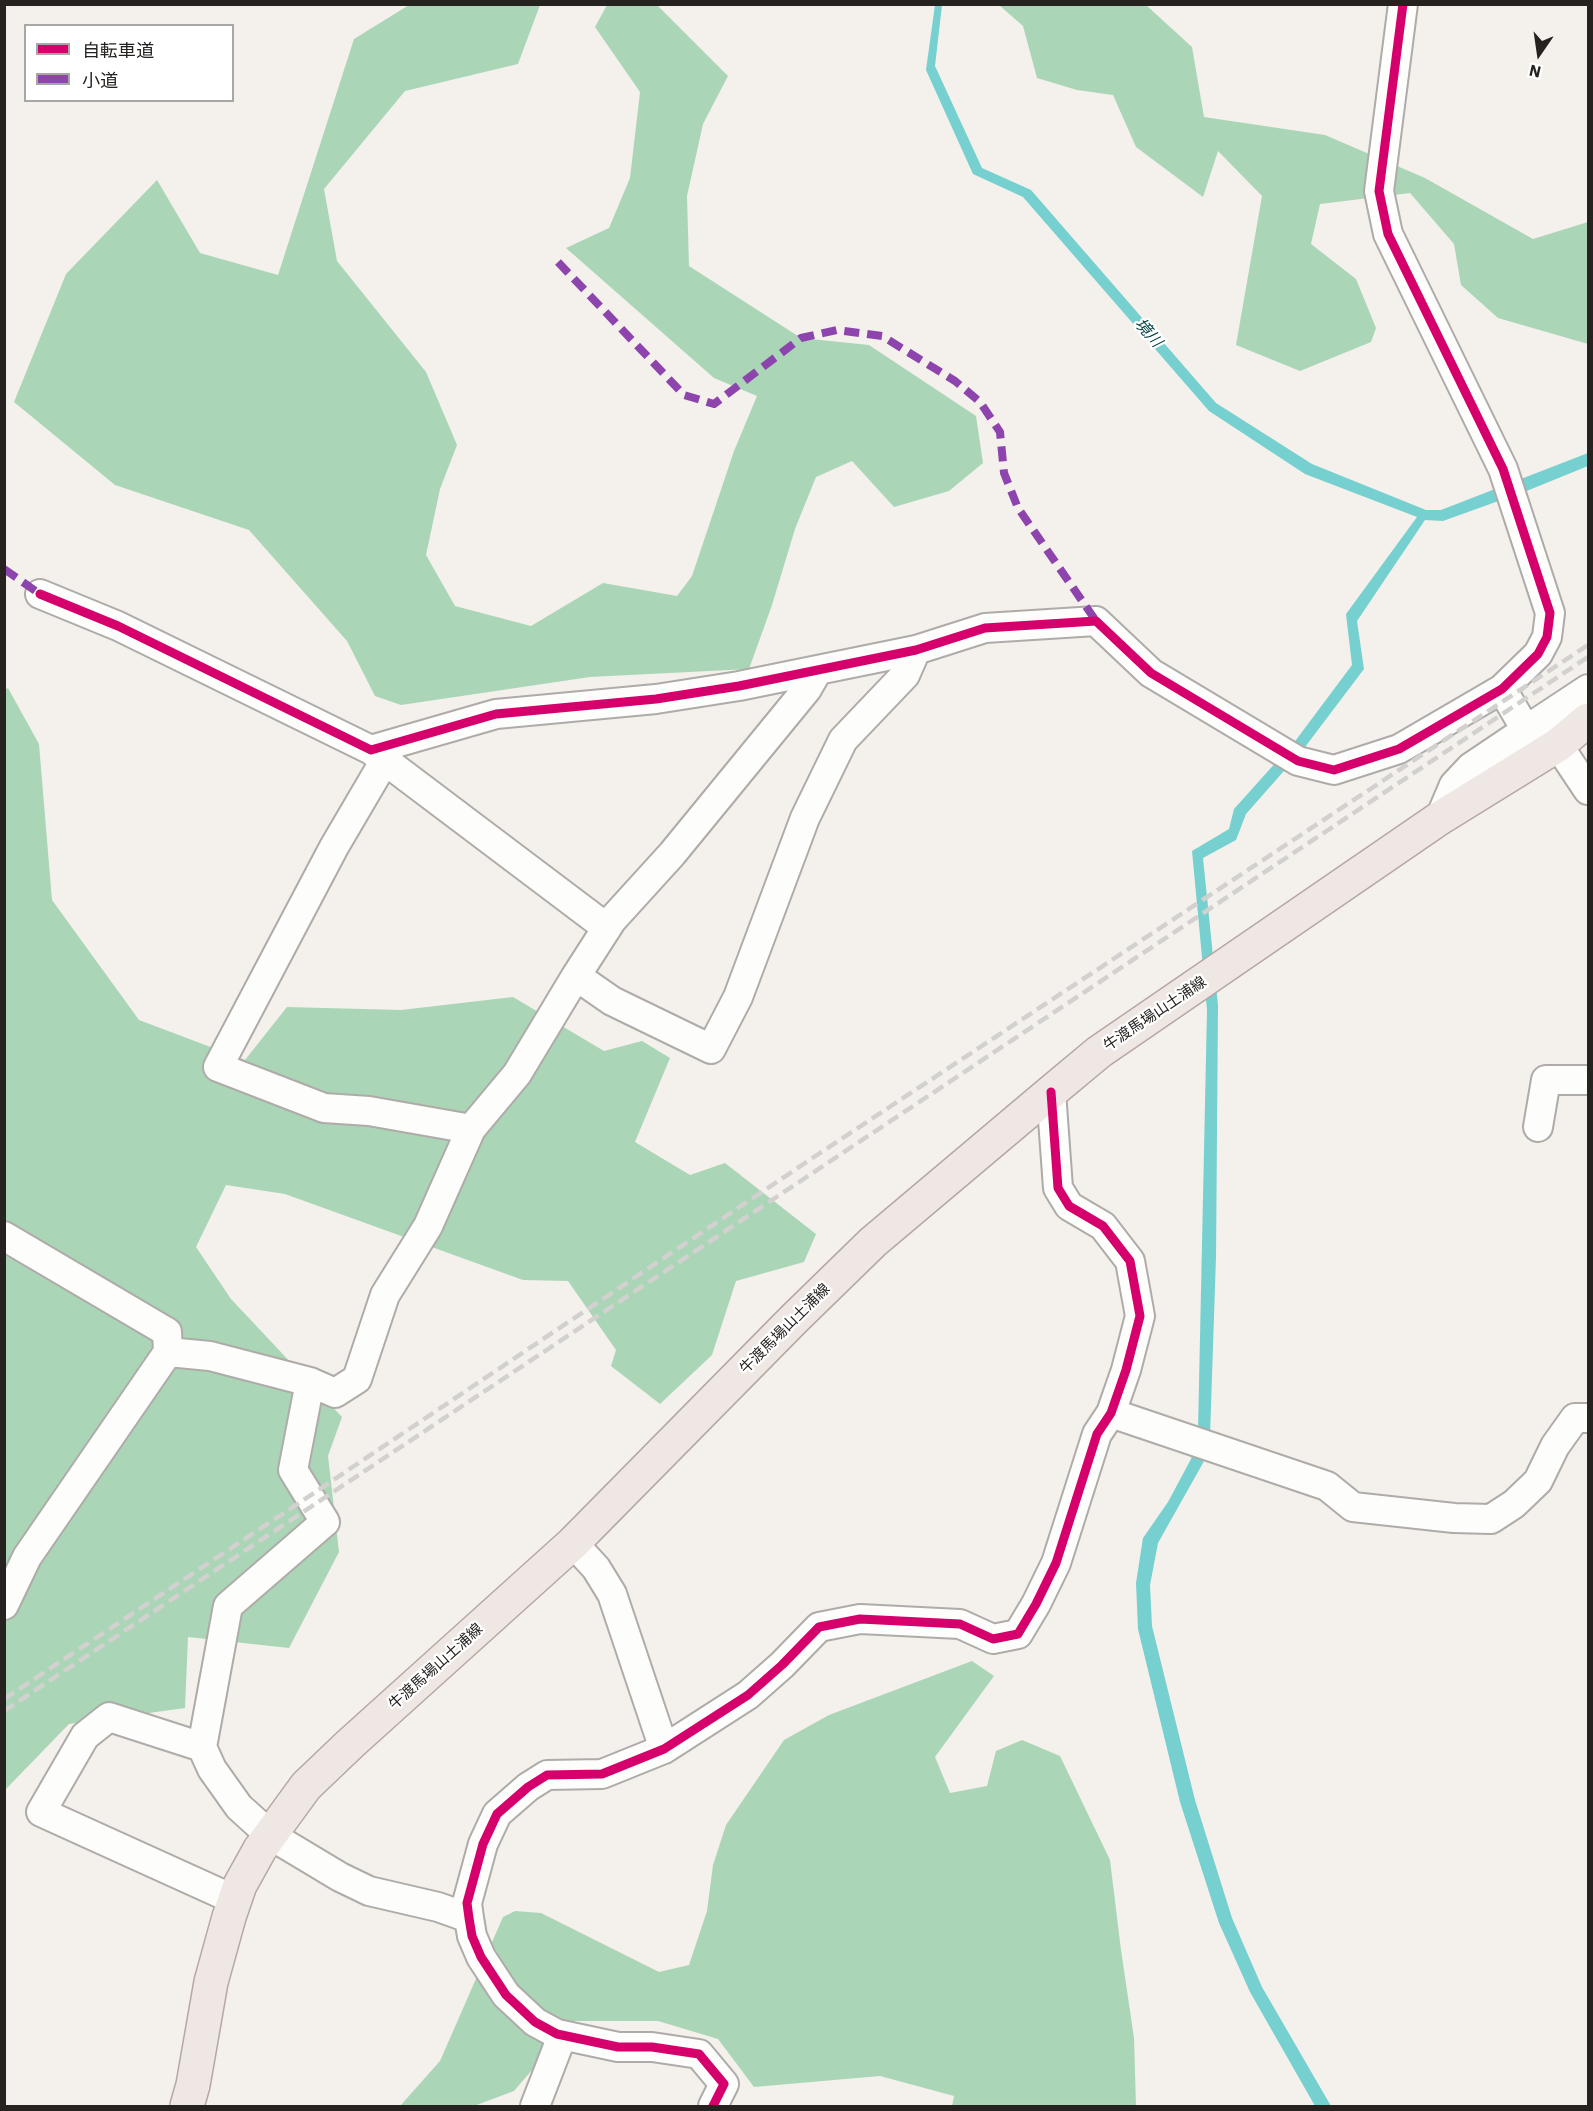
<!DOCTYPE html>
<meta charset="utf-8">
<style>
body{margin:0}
#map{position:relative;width:1593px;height:2111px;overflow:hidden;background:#f4f0ec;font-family:"IBM Plex Sans","Noto Sans JP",sans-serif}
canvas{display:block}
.frame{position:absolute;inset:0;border:6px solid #252220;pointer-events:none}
.legend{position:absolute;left:24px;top:24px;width:210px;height:78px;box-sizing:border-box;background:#fff;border:2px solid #a8a7a6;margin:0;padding:8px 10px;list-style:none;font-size:18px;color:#252220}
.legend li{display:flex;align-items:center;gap:12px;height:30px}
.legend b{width:30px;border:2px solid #a8a7a6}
.north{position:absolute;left:1509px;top:24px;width:60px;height:60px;-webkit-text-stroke:4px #fff;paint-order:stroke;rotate:193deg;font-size:16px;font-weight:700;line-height:24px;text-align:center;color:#252220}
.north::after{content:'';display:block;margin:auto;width:21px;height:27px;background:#252220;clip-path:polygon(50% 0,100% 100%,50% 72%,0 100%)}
</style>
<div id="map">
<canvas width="1593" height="2111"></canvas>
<div class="frame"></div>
<ul class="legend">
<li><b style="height:8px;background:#d6006c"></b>自転車道</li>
<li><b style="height:8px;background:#8e44ad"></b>小道</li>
</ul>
<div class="north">N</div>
</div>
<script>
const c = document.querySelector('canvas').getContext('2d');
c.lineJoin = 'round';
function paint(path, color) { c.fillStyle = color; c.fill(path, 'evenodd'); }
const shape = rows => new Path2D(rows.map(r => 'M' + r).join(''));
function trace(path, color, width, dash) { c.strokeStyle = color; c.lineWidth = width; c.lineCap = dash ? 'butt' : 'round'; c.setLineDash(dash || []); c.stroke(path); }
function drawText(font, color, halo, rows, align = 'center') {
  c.font = font + ' "IBM Plex Sans","Noto Sans JP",sans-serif'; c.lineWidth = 4.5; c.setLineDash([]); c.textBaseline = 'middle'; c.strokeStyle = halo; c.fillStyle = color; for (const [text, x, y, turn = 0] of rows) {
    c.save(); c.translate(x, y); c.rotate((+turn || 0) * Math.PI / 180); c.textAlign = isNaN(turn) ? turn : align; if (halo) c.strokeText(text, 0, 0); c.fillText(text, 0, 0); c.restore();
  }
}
paint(shape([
 [409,5,540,5,518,64,405,91,324,189,337,261,426,372,457,445,440,489,426,555,455,606,531,626,603,583,677,596,692,576,734,451,757,396,714,378,566,248,609,228,630,178,640,92,595,27,607,5,657,5,728,76,703,124,687,196,689,266,801,338,869,345,976,416,983,463,949,491,894,507,852,461,816,477,795,529,772,605,749,669,590,677,401,705,375,696,347,641,249,530,115,485,14,402,66,274,157,180,200,253,278,275,354,39],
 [999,5,1146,5,1192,47,1204,117,1325,135,1425,178,1533,239,1588,222,1588,344,1498,318,1461,285,1454,244,1410,193,1320,204,1311,244,1356,279,1376,328,1371,342,1300,371,1236,345,1262,196,1218,151,1203,197,1136,147,1113,95,1077,90,1037,78,1023,26],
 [8,688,39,744,52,900,139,1020,245,1060,287,1007,401,1010,513,997,604,1051,642,1041,670,1058,635,1142,690,1175,725,1163,816,1234,804,1262,736,1281,712,1355,660,1404,611,1366,616,1350,568,1281,523,1280,285,1194,226,1185,196,1247,231,1299,342,1417,328,1456,339,1552,289,1648,188,1637,185,1708,69,1724,5,1790,4,690],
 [972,1661,994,1676,935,1757,950,1793,987,1786,996,1751,1022,1740,1060,1756,1110,1860,1121,1950,1134,2038,1136,2106,952,2106,954,2096,880,2076,754,2087,718,2039,658,2021,574,2021,514,2091,474,2106,400,2106,440,2061,503,1917,515,1911,541,1913,659,1972,689,1965,707,1911,713,1865,726,1825,784,1740,829,1715]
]), '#aad6b7');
paint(shape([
 [935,5,942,5,935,66,982,168,1031,190,1216,403,1312,464,1426,510,1441,510,1588,453,1588,466,1529,490,1443,521,1425,520,1357,621,1364,669,1305,747,1246,814,1236,840,1203,858,1218,1005,1216,1257,1210,1436,1203,1463,1158,1543,1150,1585,1152,1626,1195,1800,1232,1918,1262,1987,1331,2106,1315,2106,1250,1992,1219,1923,1180,1802,1138,1629,1136,1583,1143,1538,1168,1502,1191,1459,1198,1431,1207,1010,1192,851,1229,829,1234,809,1296,740,1352,665,1346,614,1417,517,1305,474,1209,411,1023,197,973,174,926,70]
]), '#75d0cf');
const minor = shape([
 [40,594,118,626,371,750,496,714,656,699,739,686,916,650,985,628,1096,621,1151,673,1298,761,1334,770,1399,749,1502,689,1538,654,1547,637,1550,613,1503,469,1388,234,1379,191,1403,4],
 [818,670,807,689,672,854,612,920,576,976,612,1001,711,1049,738,997,805,818,843,740,905,675,916,650],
 [1526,730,1588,689],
 [1558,745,1588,790],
 [371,750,607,928],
 [385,760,334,847,218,1067,324,1108,369,1111,471,1129],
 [1440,818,1454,785,1471,767,1526,730,1502,689],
 [1538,1127,1546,1080,1588,1080],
 [4,1236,167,1332,168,1352,27,1557,4,1605],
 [168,1352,210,1356,310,1382,335,1393,357,1379,385,1295,428,1226,471,1129,517,1074,576,976],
 [310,1382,293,1470,325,1522,228,1606,202,1747,212,1769,239,1807,270,1835,340,1877,369,1891,438,1907,469,1918],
 [1111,1413,1327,1486,1353,1507,1454,1518,1491,1519,1514,1504,1538,1481,1555,1446,1575,1418,1588,1418],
 [573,1543,596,1568,612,1594,664,1749],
 [202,1747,109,1717,85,1736,41,1812,235,1900],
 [535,2106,562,2036],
 [713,2106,724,2084,699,2054,652,2047,618,2047,557,2034,535,2022,506,1995,481,1957,472,1936,469,1918,467,1903,483,1844,497,1814,528,1787,547,1775,602,1774,664,1749,748,1695,782,1665,819,1627,860,1619,960,1624,993,1639,1018,1634,1036,1604,1056,1563,1097,1434,1111,1413,1126,1370,1140,1316,1130,1261,1103,1226,1069,1206,1058,1188,1051,1092]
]);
const major = shape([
 [187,2106,193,2085,211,1982,229,1917,240,1885,260,1849,306,1786,350,1744,573,1543,794,1319,873,1242,1051,1092,1099,1052,1440,818,1558,745,1588,720]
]);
trace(minor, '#aeaba8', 32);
trace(major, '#b6a7a2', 36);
trace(minor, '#fdfdfc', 28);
trace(major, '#efe7e4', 33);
trace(shape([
 [4,1699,317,1491,811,1159,1588,645],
 [4,1711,1588,657]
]), '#d2d1cf', 4.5, [12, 6]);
trace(shape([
 [558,262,684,395,714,404,801,338,837,330,882,336,955,381,980,402,1000,432,1004,473,1018,508,1096,621],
 [4,569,40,594]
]), '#8e44ad', 8, [15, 8]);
trace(shape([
 [40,594,118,626,371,750,496,714,656,699,739,686,916,650,985,628,1096,621,1151,673,1298,761,1334,770,1399,749,1502,689,1538,654,1547,637,1550,613,1503,469,1388,234,1379,191,1403,4],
 [713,2106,724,2084,699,2054,652,2047,618,2047,557,2034,535,2022,506,1995,481,1957,472,1936,469,1918,467,1903,483,1844,497,1814,528,1787,547,1775,602,1774,664,1749,748,1695,782,1665,819,1627,860,1619,960,1624,993,1639,1018,1634,1036,1604,1056,1563,1097,1434,1111,1413,1126,1370,1140,1316,1130,1261,1103,1226,1069,1206,1058,1188,1051,1092]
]), '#d6006c', 9);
drawText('15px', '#252220', '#fff', [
 ["牛渡馬場山土浦線",1155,1014,-34],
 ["牛渡馬場山土浦線",785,1329,-45],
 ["牛渡馬場山土浦線",436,1667,-42]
]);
drawText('italic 16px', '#034142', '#fff', [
 ["境川",1148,333,49]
]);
</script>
